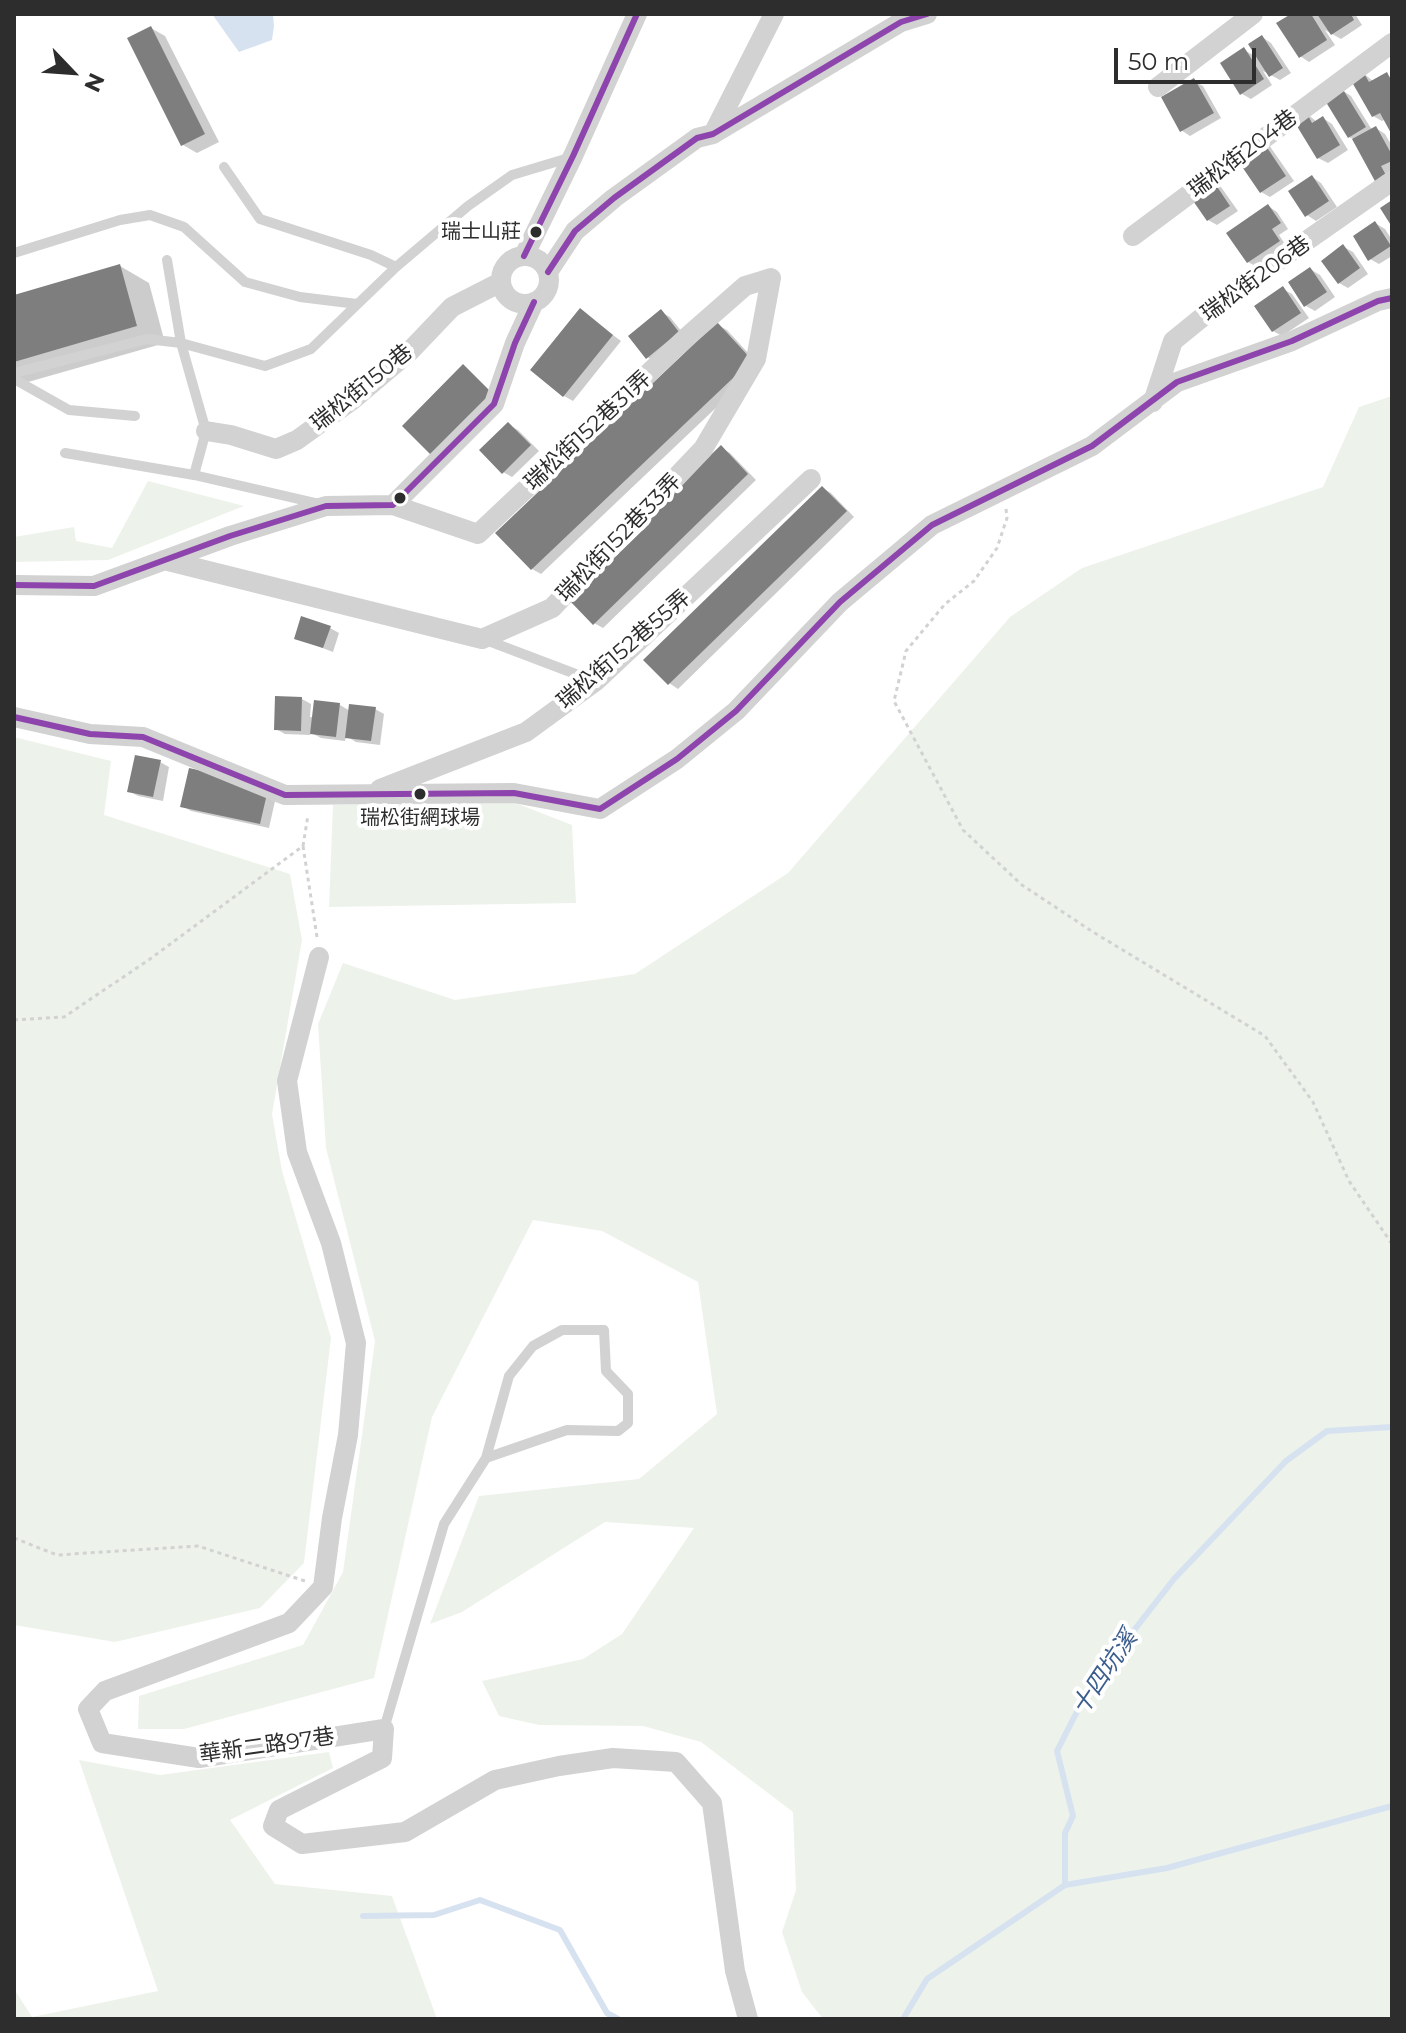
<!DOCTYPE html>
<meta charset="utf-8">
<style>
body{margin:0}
#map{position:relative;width:1406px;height:2033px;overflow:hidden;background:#fff;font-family:Montserrat,sans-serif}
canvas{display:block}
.frame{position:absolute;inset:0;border:16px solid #2d2d2d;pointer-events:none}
.north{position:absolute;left:32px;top:32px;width:80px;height:80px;-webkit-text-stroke:6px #fff;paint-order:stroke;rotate:115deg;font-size:22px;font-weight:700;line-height:32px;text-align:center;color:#2d2d2d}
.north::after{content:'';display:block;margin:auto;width:28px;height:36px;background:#2d2d2d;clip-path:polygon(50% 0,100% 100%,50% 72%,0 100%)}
.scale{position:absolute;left:1114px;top:48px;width:142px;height:36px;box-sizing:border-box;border:4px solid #2d2d2d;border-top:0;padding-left:10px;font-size:24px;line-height:28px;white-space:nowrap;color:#2d2d2d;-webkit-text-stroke:6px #fff;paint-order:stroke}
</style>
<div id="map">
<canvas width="1406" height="2033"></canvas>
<div class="frame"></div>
<div class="north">N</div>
<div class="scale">50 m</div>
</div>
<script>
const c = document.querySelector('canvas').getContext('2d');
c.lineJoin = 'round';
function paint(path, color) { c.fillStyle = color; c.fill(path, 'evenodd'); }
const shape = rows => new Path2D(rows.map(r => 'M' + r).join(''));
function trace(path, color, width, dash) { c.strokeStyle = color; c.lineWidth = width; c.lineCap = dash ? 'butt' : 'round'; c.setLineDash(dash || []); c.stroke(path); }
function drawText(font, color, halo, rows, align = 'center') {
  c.font = font + ' Montserrat,"Noto Sans TC",sans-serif'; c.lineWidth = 8; c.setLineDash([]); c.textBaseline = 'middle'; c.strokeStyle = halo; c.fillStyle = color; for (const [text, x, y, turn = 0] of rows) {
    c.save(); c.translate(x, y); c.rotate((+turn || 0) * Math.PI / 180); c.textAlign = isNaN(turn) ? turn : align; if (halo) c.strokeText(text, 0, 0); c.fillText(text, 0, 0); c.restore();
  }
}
paint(shape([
 [1392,396,1392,2019,823,2019,802,1992,782,1932,796,1890,793,1812,701,1742,643,1726,539,1725,499,1716,482,1681,583,1659,622,1634,694,1528,605,1522,462,1612,430,1624,479,1496,639,1479,717,1414,698,1282,602,1231,533,1220,432,1417,374,1678,184,1729,138,1729,139,1696,303,1645,343,1572,375,1341,326,1148,318,1024,343,963,455,1000,635,974,788,873,1010,617,1082,568,1323,487,1359,407],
 [148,481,244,506,108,560,14,562,14,537,74,527,76,541,112,548],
 [14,737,111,761,104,815,290,874,302,940,272,1114,282,1171,331,1338,304,1563,260,1608,115,1642,14,1625],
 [513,802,572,825,576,903,329,907,333,805],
 [329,1752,333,1768,230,1820,275,1884,392,1896,437,2019,14,2019,14,1989,32,2017,158,1991,79,1760,160,1775]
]), '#edf3eb');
paint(shape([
 [212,14,273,14,274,26,272,40,239,52]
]), '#d7e2f0');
paint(shape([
 [1294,14,1316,14,1321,17,1319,14,1355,14,1362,25,1341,39,1325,30,1335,45,1309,62,1300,56],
 [151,28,165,36,219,142,197,153,183,145],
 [1262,37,1271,43,1291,73,1280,80,1263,71,1272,85,1251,99,1242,94,1244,50,1260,59],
 [1362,72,1374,82,1387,75,1392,78,1392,131,1386,119,1382,121,1373,116],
 [1194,81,1203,86,1221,118,1190,136,1181,130],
 [1342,90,1351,96,1372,130,1376,128,1385,134,1392,146,1392,170,1389,172,1392,177,1377,182,1355,140,1349,137],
 [1305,112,1317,122,1323,118,1332,124,1348,150,1328,163,1318,158],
 [1269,145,1294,181,1270,197,1261,192,1237,155],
 [1312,177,1321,183,1337,207,1316,221,1307,215],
 [1212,181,1221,187,1238,211,1217,225,1208,220],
 [1268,206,1277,212,1288,229,1279,235,1287,247,1257,267,1248,262],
 [1375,223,1385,229,1392,240,1392,256,1379,264,1370,259],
 [1344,247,1353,252,1368,274,1348,288,1339,283],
 [120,266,149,283,165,343,14,386,14,297],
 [1310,269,1320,275,1335,297,1315,311,1306,306],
 [1283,289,1292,294,1309,318,1282,336,1273,331],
 [581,311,621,341,573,401,564,396],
 [661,312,670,317,687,338,656,362,647,357],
 [718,325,727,330,760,366,541,574,532,569],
 [508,425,518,430,539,451,512,477,503,472],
 [721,448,730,453,756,480,603,628,594,623,652,524],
 [822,488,831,493,854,517,678,689,669,683],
 [330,628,339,633,333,652,296,638],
 [302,699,311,704,310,717,314,717,315,702,340,705,350,711,375,709,384,714,380,745,356,742,346,736,345,741,321,738,310,732,310,735,285,734,276,729],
 [160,762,169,767,163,801,138,796,129,791],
 [277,792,269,828,191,811,182,806]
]), '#0003');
trace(shape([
 [1065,1885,1065,1833,1073,1816,1057,1751,1089,1688,1174,1579,1286,1461,1327,1431,1392,1427],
 [363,1916,434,1915,480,1900,560,1930,607,2013,618,2019],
 [903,2019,927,1979,1065,1885,1167,1868,1392,1806]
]), '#d7e2f0', 6);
paint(shape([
 [1291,14,1311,14,1327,40,1299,58,1276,23],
 [1317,14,1351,14,1354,20,1331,35],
 [151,26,205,134,181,146,127,38],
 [1262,35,1283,68,1269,77,1248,44],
 [1244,47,1264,79,1240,95,1220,63],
 [1362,70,1369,82,1387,72,1392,82,1392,135,1380,113,1372,117,1349,77],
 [1194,78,1214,113,1180,132,1161,97],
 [1342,88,1366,127,1348,138,1324,99],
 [1305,110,1312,123,1323,116,1340,145,1317,159,1292,118],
 [1376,126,1392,155,1392,161,1381,166,1387,177,1376,183,1352,139],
 [1260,137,1286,176,1260,193,1234,155],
 [1312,175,1329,201,1305,217,1288,191],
 [1212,179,1230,206,1207,221,1189,195],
 [1392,200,1392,227,1380,208],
 [1268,204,1281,223,1272,229,1280,241,1247,263,1226,233],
 [1375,221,1391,246,1368,261,1353,236],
 [1343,244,1360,268,1338,284,1321,261],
 [120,264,137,326,14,362,14,295],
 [1310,267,1327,292,1304,307,1288,282],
 [1283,286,1301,313,1272,332,1254,306],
 [580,308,613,335,563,397,530,370],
 [661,309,679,332,646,359,628,336],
 [717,322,752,360,531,570,495,533],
 [463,364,493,394,432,456,402,426],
 [508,422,531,445,502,474,479,450],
 [721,445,748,474,593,625,570,601,649,524,645,519],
 [822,486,847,511,668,685,643,660],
 [301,616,331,626,323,648,294,639],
 [275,696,302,697,301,731,274,730],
 [314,700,340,703,336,737,310,734],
 [349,704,376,707,371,741,345,738],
 [135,755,161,760,153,797,127,792],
 [189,768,269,785,260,824,180,807]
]), '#7e7e7e');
trace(shape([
 [1006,509,1007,518,997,548,974,581,945,604,906,651,894,701,963,830,1022,885,1093,932,1265,1036,1313,1102,1349,1181,1392,1244],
 [303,846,317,937],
 [14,1020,64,1017,150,959,303,846,308,815],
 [14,1538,57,1555,198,1546,305,1581]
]), '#d2d2d2', 3, [4, 4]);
trace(shape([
 [224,167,260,219,371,255,396,267],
 [14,253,120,220,150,215,184,227,245,282,300,297,357,304],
 [167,260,181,343,206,431,194,475,320,504],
 [14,373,147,339,181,343,265,366,311,349,396,267,468,206,512,175,572,157],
 [14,379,69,410,135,416],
 [65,453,194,475],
 [486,640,594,681],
 [384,1729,444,1524,486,1458,509,1376,533,1346,562,1330,604,1330,606,1371,628,1394,628,1423,618,1431,567,1430,486,1458]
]), '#d2d2d2', 10);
trace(shape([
 [1158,87,1253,14],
 [713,134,774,14],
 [1133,236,1392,43],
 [524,256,573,156,637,14],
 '501 280a24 24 0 1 1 48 0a24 24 0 1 1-48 0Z',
 [548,272,575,231,614,198,697,138,713,134,901,22,927,14],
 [1153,402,1173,341,1232,293,1392,181],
 [206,431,231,435,276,449,297,440,351,401,410,351,452,307,501,282],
 [164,560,482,639,552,608,703,449,756,359,771,278,745,286,688,336,478,534,393,505],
 [14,585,94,586,230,536,326,506,393,505,494,404,515,343,534,302],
 [14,717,90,734,143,737,285,795,514,793,600,809,677,759,736,711,840,602,932,525,1092,446,1177,382,1292,341,1378,301,1392,298],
 [380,789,526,732,596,681,811,479],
 [319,957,287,1081,297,1152,331,1243,356,1343,348,1435,332,1518,323,1587,289,1623,105,1691,88,1709,102,1743,199,1758,384,1729,382,1758,279,1810,273,1826,302,1844,405,1832,495,1780,559,1766,613,1758,676,1762,712,1803,735,1971,748,2019]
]), '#d2d2d2', 20);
trace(shape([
 [524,256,573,156,637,14],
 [548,272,575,231,614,198,697,138,713,134,901,22,927,14],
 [14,585,94,586,230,536,326,506,393,505,494,404,515,343,534,302],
 [14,717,90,734,143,737,285,795,514,793,600,809,677,759,736,711,840,602,932,525,1092,446,1177,382,1292,341,1378,301,1392,298]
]), '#8e44ad', 6);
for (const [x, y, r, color] of [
 [536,232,7,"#2d2d2d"],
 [400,498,7,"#2d2d2d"],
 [420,794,7,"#2d2d2d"]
]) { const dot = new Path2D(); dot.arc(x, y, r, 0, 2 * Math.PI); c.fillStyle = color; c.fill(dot); trace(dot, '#fff', 3); }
drawText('20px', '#2d2d2d', '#fff', [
 ["瑞士山莊",521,232],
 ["瑞松街網球場",420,818,"center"]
], 'right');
drawText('22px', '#2d2d2d', '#fff', [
 ["瑞松街204巷",1243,154,-37],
 ["瑞松街206巷",1256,279,-36],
 ["瑞松街150巷",362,388,-39],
 ["瑞松街152巷31弄",588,431,-43],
 ["瑞松街152巷33弄",619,538,-46],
 ["瑞松街152巷55弄",624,650,-41],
 ["華新二路97巷",267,1746,-8]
]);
drawText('italic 24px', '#3c5e8d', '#fff', [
 ["十四坑溪",1105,1673,-56]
]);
</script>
